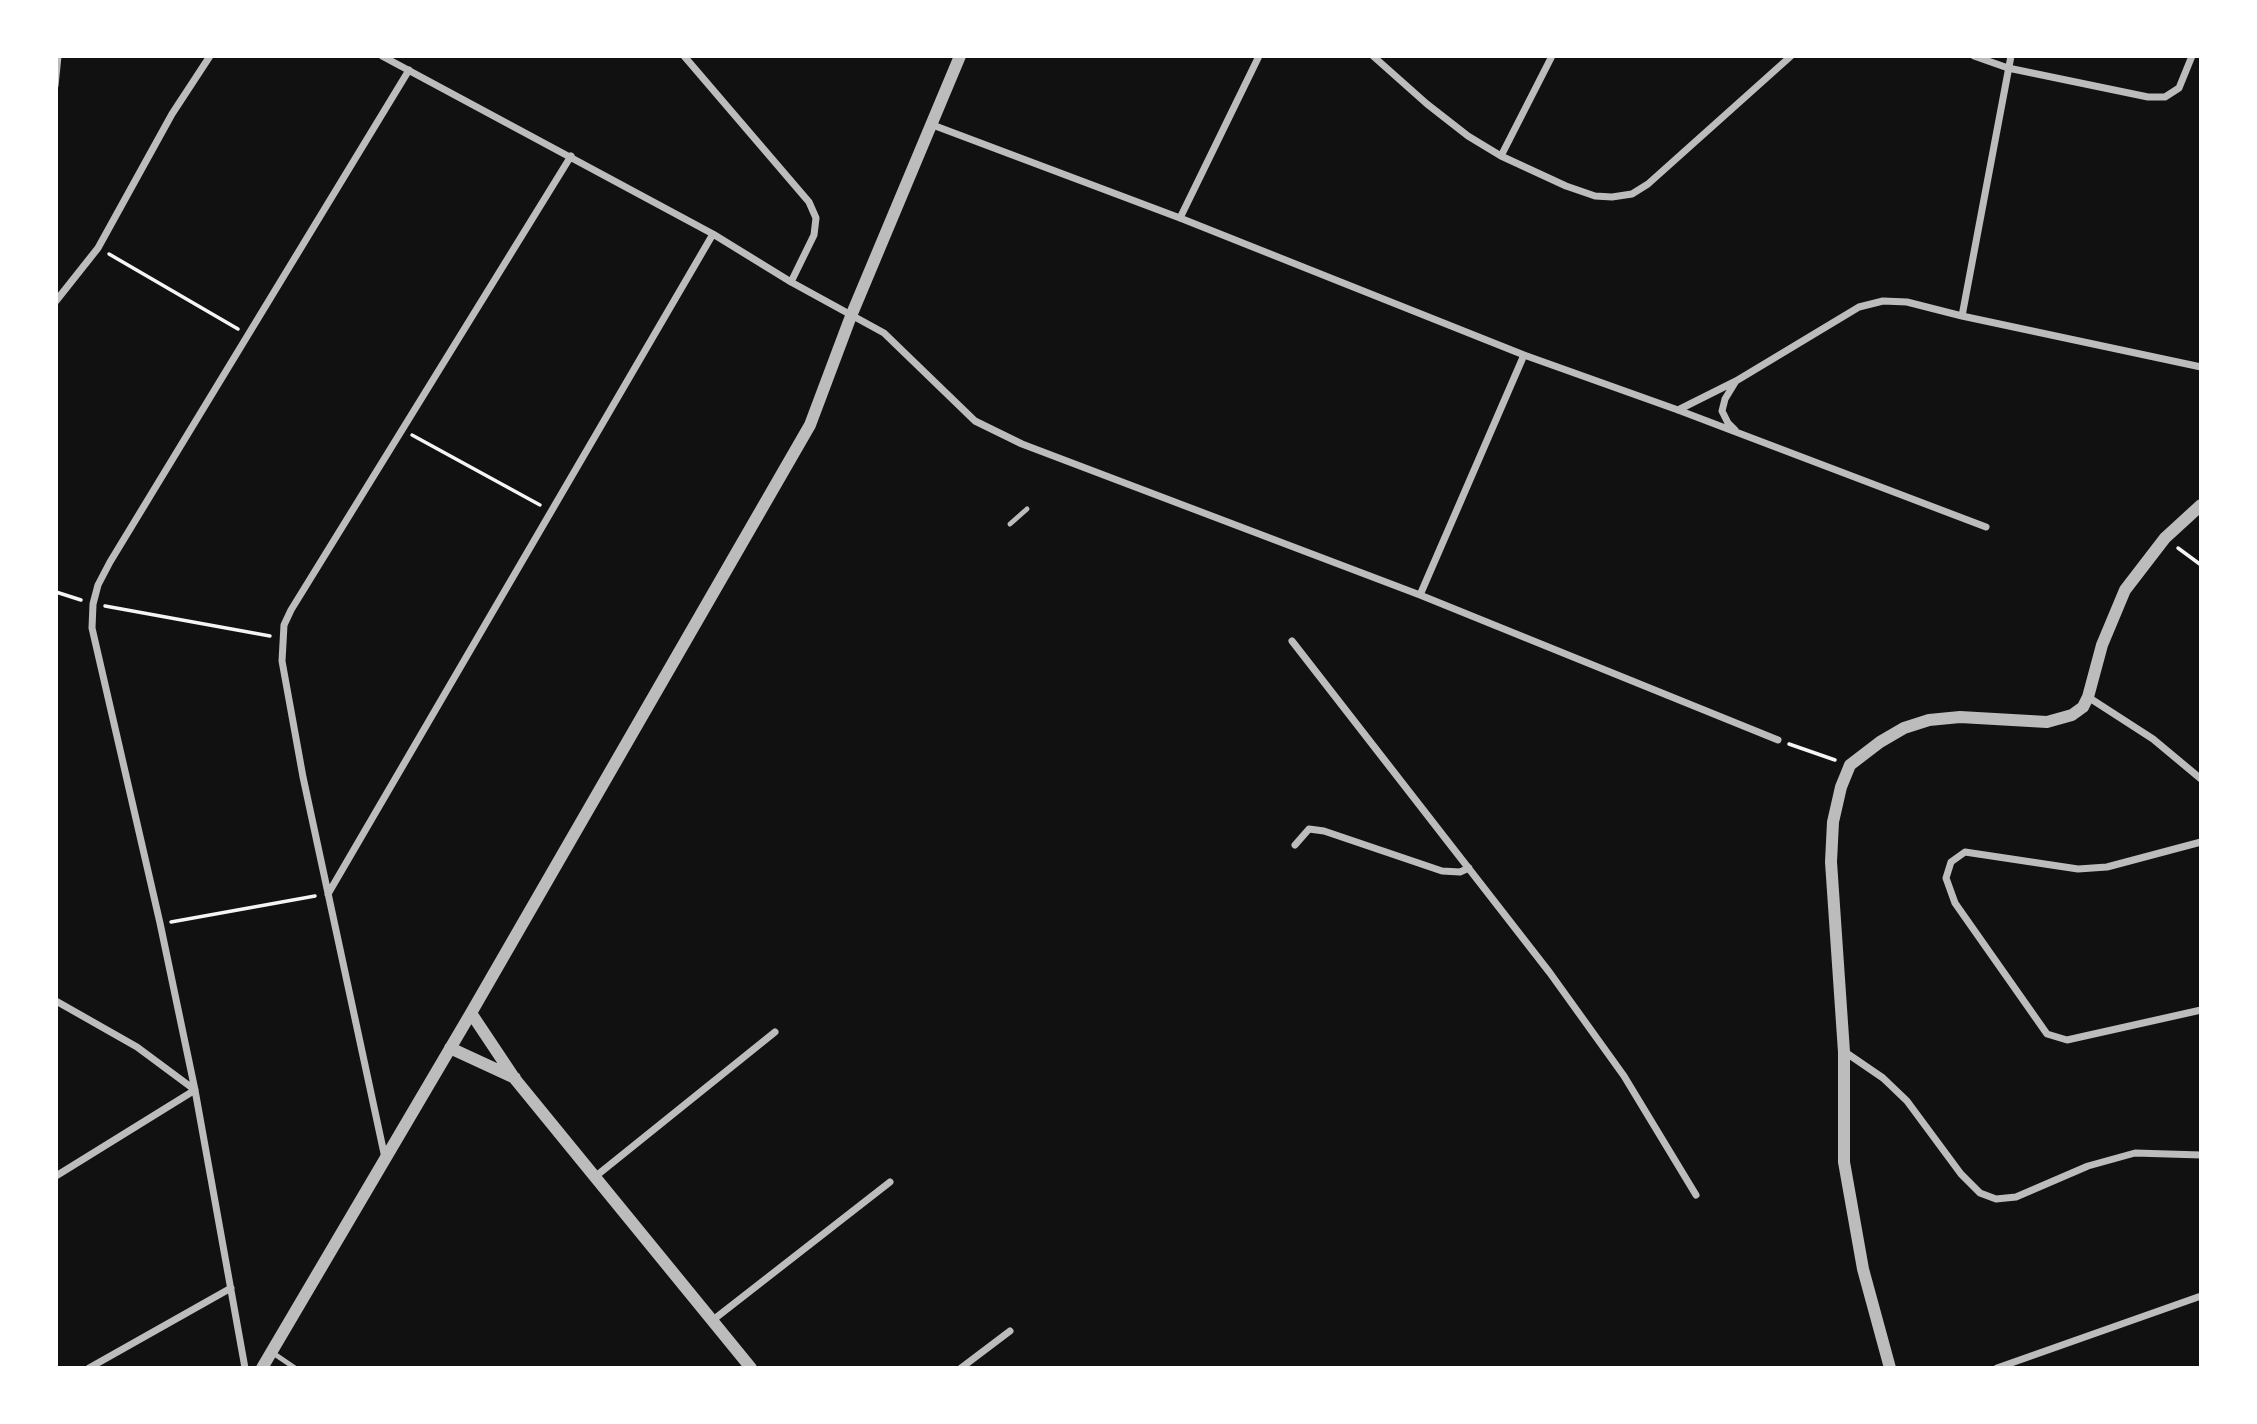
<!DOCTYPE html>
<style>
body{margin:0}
#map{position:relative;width:2257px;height:1424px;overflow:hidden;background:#111;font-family:Roboto,sans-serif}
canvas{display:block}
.frame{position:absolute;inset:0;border:58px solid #fff;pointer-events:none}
</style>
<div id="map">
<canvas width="2257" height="1424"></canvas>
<div class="frame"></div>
</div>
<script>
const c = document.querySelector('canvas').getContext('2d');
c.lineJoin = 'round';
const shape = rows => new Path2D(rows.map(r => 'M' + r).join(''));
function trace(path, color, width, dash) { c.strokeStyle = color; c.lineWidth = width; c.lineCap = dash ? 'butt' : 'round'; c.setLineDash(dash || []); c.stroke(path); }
trace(shape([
 [109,254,238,329],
 [412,435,540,505],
 [2178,548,2201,565],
 [56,592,81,600],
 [105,606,270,636],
 [1789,744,1835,760],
 [171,922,315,896]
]), '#f5f5f5', 3.5);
trace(shape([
 [56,86,59,56],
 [1010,524,1027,509],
 [273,1353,295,1368]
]), '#bcbcbc', 5);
trace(shape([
 [382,56,713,234,791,282,884,333,975,421,1022,444,1420,595,1778,740],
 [684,56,809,202,816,218,814,235,791,282],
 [1373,56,1427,104,1468,136,1501,156,1566,186,1595,196,1612,197,1632,194,1648,184,1791,56],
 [1974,56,2008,68,2148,97,2165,97,2179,88,2192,56],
 [930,124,1180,218,1524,355,1678,410,1986,527],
 [1501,156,1552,56],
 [1180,218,1259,56],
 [56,301,98,248,172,114,210,56],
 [1962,316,2011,56],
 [1678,410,1736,381,1859,307,1883,301,1907,302,1962,316,2201,367],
 [1735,430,1728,423,1722,411,1725,399,1736,381],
 [1420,595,1524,355],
 [1292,641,1550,973,1624,1076,1696,1195],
 [2088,697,2153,739,2201,779],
 [2201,842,2107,867,2078,869,1965,852,1951,862,1946,878,1955,903,2047,1034,2067,1040,2201,1010],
 [1295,845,1309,829,1324,831,1442,871,1460,872,1469,868],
 [328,894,713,234],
 [56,1001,137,1047,195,1090],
 [1845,1052,1883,1078,1907,1101,1961,1174,1980,1193,1996,1199,2016,1197,2088,1166,2135,1153,2201,1155],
 [385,1158,303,777,282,661,284,625,291,610,571,156],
 [56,1176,195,1090],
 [596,1176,775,1032],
 [713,1320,890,1182],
 [89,1368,231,1288],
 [245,1368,195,1090,160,923,92,628,93,604,98,585,110,562,409,70],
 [961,1368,1010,1331],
 [1997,1368,2201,1296]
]), '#bcbcbc', 7);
trace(shape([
 [471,1013,515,1079,751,1368],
 [450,1048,515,1078],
 [262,1368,471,1013,810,425,851,316,960,56],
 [1890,1368,1863,1269,1844,1162,1844,1052,1831,862,1833,822,1841,787,1850,765,1880,742,1904,728,1929,720,1960,717,2047,722,2072,715,2083,707,2088,697,2102,645,2125,590,2165,538,2201,505]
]), '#bcbcbc', 12);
</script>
